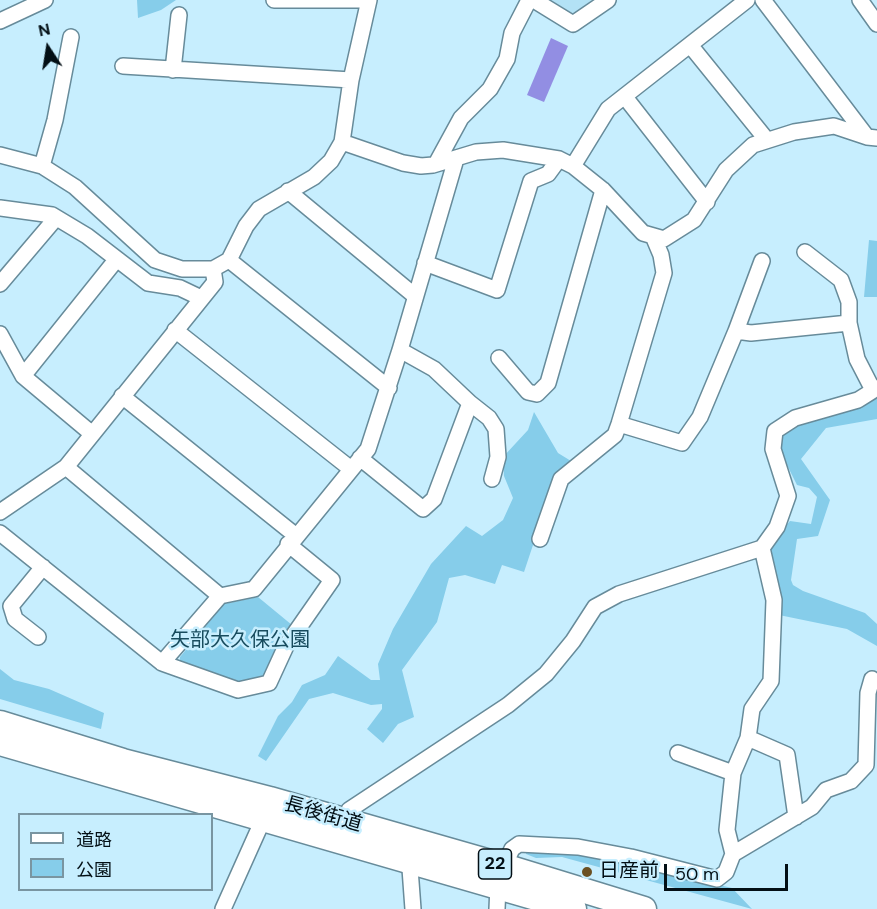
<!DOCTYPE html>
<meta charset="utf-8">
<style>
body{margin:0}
#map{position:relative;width:877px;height:909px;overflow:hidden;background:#c7eefe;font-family:"DM Sans","Noto Sans JP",sans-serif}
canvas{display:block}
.legend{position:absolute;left:18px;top:813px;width:195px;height:78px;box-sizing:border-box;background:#c7eefe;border:2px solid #7995a1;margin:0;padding:8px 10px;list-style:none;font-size:18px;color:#030f15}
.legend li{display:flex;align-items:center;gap:12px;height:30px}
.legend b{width:30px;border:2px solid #7995a1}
.north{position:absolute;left:18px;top:18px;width:60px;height:60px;-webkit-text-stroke:4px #c7eefe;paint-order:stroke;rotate:348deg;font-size:16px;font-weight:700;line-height:24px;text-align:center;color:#030f15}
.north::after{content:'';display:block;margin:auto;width:21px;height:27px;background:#030f15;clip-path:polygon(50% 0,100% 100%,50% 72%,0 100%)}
.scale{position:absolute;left:664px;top:864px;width:124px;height:27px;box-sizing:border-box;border:3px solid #030f15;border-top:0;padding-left:8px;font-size:18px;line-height:21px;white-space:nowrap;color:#030f15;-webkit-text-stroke:4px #c7eefe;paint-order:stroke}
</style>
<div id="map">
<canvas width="877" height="909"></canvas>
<ul class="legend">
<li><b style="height:8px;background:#fff"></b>道路</li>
<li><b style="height:16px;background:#86cdea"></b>公園</li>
</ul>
<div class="north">N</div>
<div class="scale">50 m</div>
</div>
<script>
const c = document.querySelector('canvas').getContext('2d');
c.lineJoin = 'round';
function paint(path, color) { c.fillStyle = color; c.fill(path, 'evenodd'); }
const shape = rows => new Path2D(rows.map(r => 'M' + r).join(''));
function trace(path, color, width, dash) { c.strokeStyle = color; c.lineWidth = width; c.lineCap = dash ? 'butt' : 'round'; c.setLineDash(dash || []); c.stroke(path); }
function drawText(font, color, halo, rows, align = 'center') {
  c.font = font + ' "DM Sans","Noto Sans JP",sans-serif'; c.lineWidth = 5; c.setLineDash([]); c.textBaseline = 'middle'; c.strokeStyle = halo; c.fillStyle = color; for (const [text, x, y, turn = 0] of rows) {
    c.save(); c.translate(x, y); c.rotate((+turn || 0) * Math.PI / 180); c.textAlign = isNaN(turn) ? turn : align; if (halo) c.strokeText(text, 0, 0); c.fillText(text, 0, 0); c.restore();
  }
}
paint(shape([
 [544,0,601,0,575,18]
]), '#b3e2f5');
paint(shape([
 [137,0,176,0,161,10,138,18],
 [869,240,877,241,877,297,864,297],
 [877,394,877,419,826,428,801,459,830,500,818,536,797,539,791,580,793,585,803,591,865,613,877,624,877,646,847,629,779,615,766,548,790,521,811,524,817,497,809,488,797,485,778,447,779,433,801,422],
 [534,412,558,453,571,461,556,476,524,572,502,565,495,584,465,575,449,578,437,622,402,670,414,717,398,724,383,743,367,729,382,709,382,704,371,705,333,693,309,699,266,761,258,756,278,716,292,702,302,685,325,675,338,656,371,680,380,680,378,664,393,629,431,564,466,526,482,536,503,520,513,498,504,476,503,457,528,430],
 [258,597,292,625,283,636,263,678,238,682,180,662,180,657,224,604],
 [0,669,14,680,49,689,104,713,101,729,0,699],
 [526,850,577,852,732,888,752,909,562,857,536,858,526,854]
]), '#86cdea');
paint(shape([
 [551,38,568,46,544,102,527,95]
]), '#928ee3');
const minor = shape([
 [274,0,368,0],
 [534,0,573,24,608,0],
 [763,0,867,137],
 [860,0,877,24],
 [0,21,45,0],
 [690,45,766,139],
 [123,66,351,80],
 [173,70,179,15],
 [625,97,707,202],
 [342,142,403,163,421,166,433,165,476,152,503,150,559,159,573,166,603,190,643,233,664,239,694,220,726,170,753,145,794,132,834,126,867,137,877,138],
 [0,155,42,166,75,187,155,260,182,269,213,269,229,260,246,226,259,209,314,177,331,161,342,142,351,80,369,0],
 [437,162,461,118,490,89,507,59,512,33,529,0],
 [42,166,55,120,71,37],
 [573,166,608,109,747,0],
 [288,191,415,296],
 [0,208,52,215,87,236,148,283,180,288,201,298],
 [805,252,841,280,849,302,849,323,857,359,873,390],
 [229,260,389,388],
 [425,263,497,290,531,181,548,174,559,159],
 [0,284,56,218],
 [175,330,351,469],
 [736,331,762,261],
 [0,334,23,376,91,433],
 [499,358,528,392,537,394,548,383,603,190],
 [23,376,116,260],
 [122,396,295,535],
 [470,403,489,418,496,429,498,457,492,479],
 [619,424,682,443,700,417,736,331,751,333,849,323],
 [360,458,423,509,434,499,470,403,434,369,400,350],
 [66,467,220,596,254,589,368,449,400,350,456,159],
 [0,512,66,467,215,282,213,269],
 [0,533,162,663,220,596],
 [540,539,561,479,615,435,619,424,664,273,661,255,653,236],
 [38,637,15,619,11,606,43,567],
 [162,663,238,690,269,683,286,646,332,580,288,544],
 [748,738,787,755,796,817],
 [678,753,733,773],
 [345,821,349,810,508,705,546,674,573,641,595,607,619,594,762,548,777,527,788,496,773,449,775,431,795,418,858,400,877,388],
 [733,854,812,807,826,790,851,781,866,765,868,693,872,679],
 [409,855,413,909],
 [504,866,512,849,519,844,578,847,631,857,717,879,726,872,733,854,727,830,733,773,748,738,752,709,771,681,774,600,762,548],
 [223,909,266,813],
 [497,909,498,886]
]);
const primary = shape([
 [0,723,123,761,270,799,504,866,644,909],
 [0,743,574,909]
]);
trace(minor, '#678b9a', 18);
trace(primary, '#678b9a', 27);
trace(minor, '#fff', 15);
trace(primary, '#fff', 24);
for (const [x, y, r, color] of [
 [587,872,6,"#6b5022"]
]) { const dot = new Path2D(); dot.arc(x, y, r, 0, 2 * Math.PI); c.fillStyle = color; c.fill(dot); trace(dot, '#c7eefe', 2); }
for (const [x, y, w] of [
 [495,864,33]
]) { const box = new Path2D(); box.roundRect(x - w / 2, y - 15, w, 30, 4.5); c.fillStyle = '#c7eefe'; c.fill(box); trace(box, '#030f15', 1.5); }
drawText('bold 18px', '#030f15', null, [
 ["22",495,864]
]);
drawText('20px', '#184c5e', '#c7eefe', [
 ["矢部大久保公園",240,641]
]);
drawText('20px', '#030f15', '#c7eefe', [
 ["長後街道",323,815,16]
]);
drawText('20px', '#030f15', '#c7eefe', [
 ["日産前",599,872]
], 'left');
</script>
